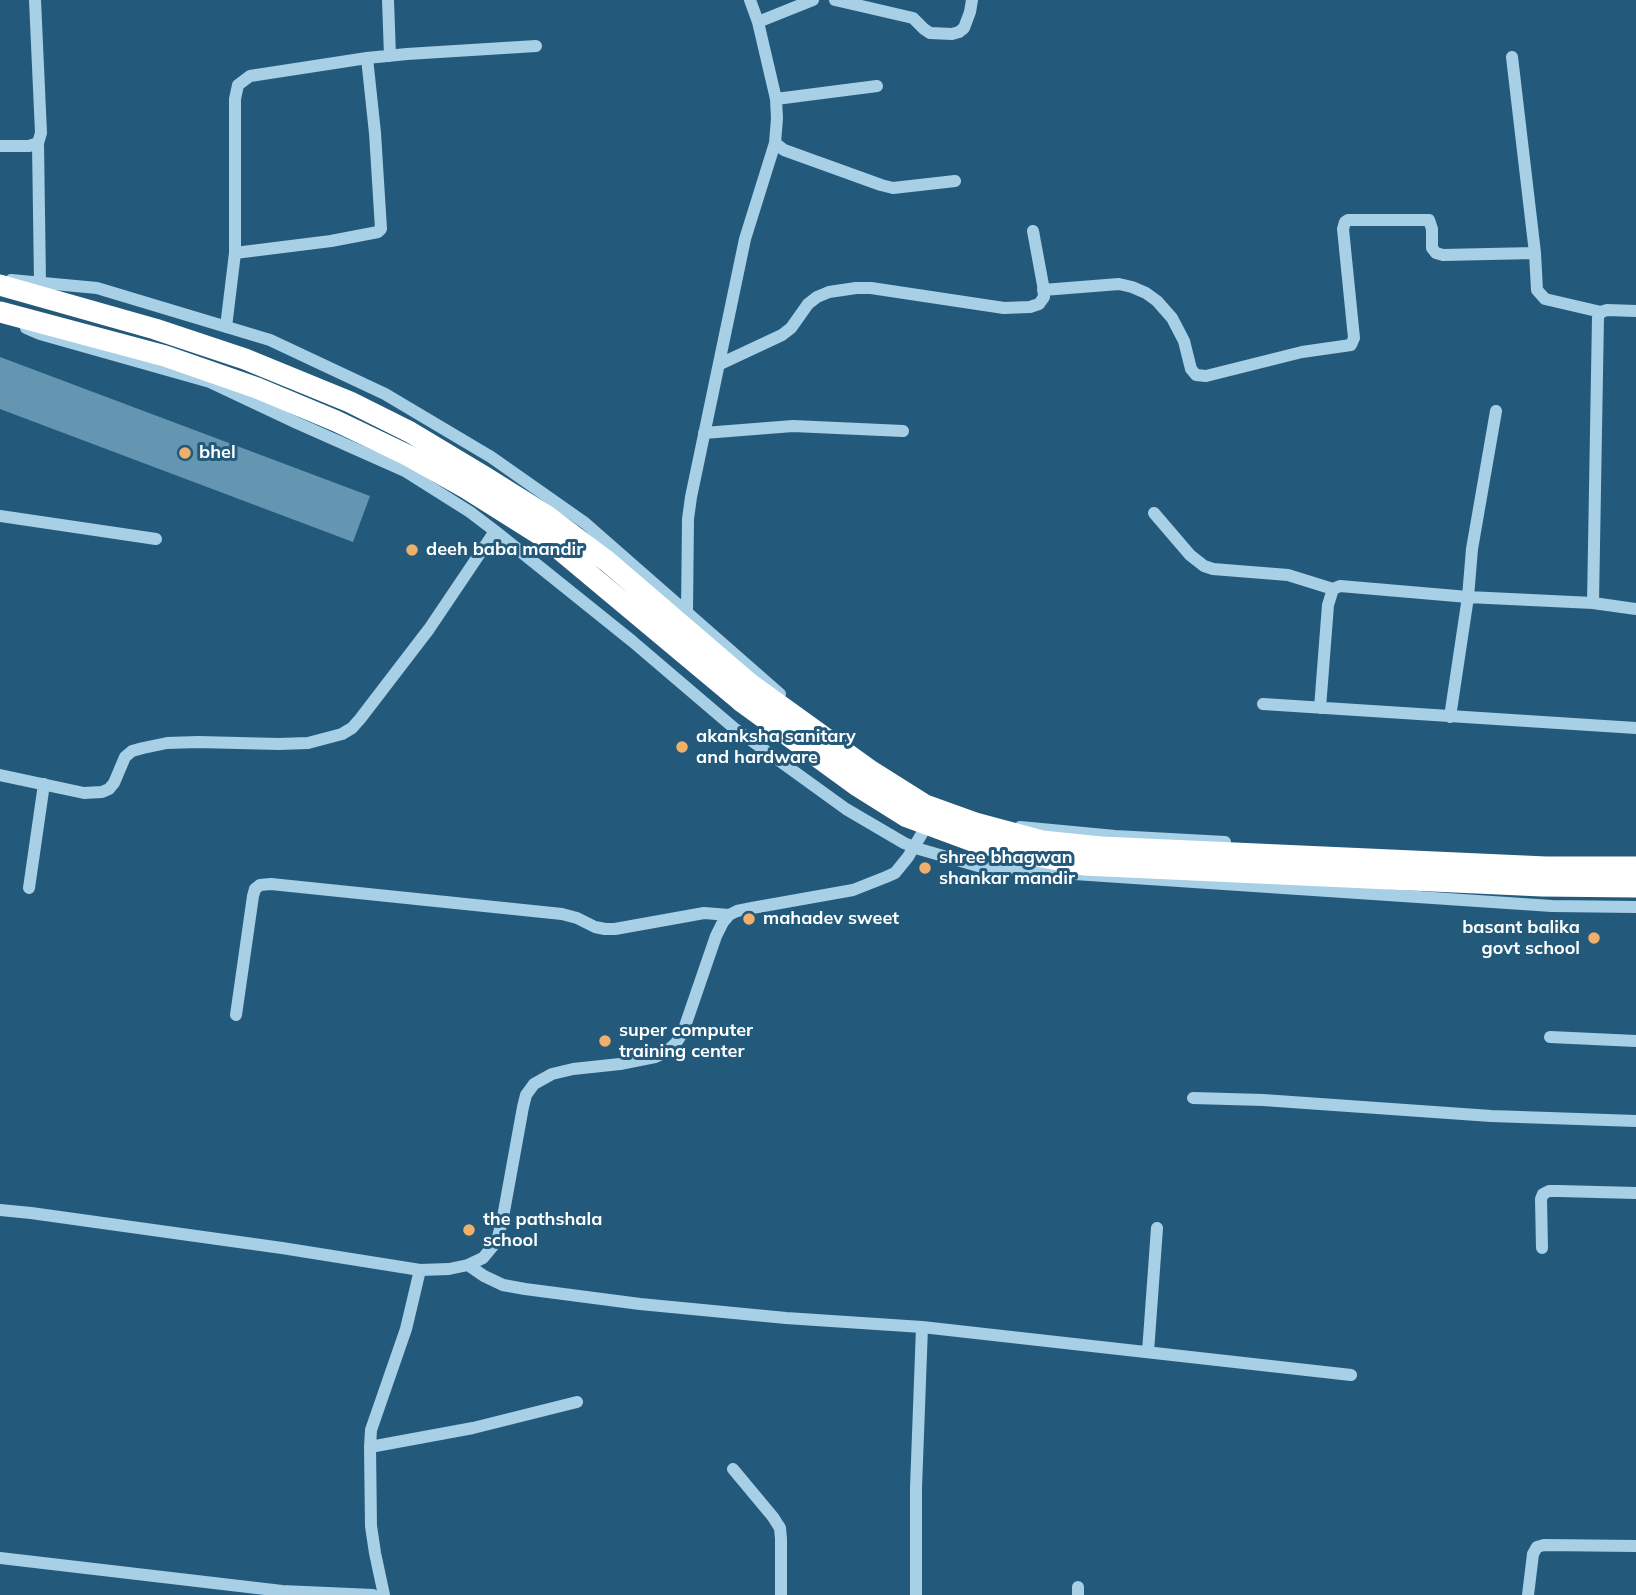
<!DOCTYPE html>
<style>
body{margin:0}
canvas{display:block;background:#235a7c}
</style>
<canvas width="1636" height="1595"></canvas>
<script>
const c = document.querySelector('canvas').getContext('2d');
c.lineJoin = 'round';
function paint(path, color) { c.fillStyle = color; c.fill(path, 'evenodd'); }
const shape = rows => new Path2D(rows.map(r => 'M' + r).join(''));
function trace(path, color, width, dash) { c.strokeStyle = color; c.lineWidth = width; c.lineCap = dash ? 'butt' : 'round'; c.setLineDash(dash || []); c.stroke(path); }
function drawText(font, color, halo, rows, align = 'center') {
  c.font = font + ' Mulish,sans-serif'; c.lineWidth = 6; c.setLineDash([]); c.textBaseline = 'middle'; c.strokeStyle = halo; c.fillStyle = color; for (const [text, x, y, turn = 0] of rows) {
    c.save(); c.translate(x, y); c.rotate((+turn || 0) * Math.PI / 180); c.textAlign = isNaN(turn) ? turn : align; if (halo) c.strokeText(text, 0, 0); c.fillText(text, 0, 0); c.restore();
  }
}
paint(shape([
 [0,357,370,496,353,542,0,409]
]), '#6495b1');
trace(shape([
 [388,0,390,56],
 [835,0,913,18,924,29,930,33,952,34,959,32,964,28,970,12,972,0],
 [758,22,813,0],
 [1512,57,1535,253,1537,290,1545,299,1601,312],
 [776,99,877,86],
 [38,143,40,283],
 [775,143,784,150,881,185,893,188,955,181],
 [0,146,29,146,38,143,41,133,35,0],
 [235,253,331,241,378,232,381,229,375,133,367,58],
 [11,280,97,288,270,340,385,394,491,457,585,523,780,694],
 [1043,290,1119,284,1132,287,1146,293,1157,301,1172,318,1184,341,1191,369,1196,375,1206,376,1302,352,1351,345,1354,338,1343,229,1345,222,1348,220,1429,220,1432,229,1432,248,1436,253,1443,255,1535,253],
 [226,327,235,253,235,99,238,85,250,76,367,58,407,54,536,46],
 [26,328,40,334,210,382,297,423,405,471,470,512,495,531,632,641,734,728,846,809,904,843,919,849,985,868,1552,906,1636,907],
 [720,364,782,335,791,328,808,304,817,297,829,292,856,288,871,288,1004,308,1030,307,1039,304,1044,297,1043,285,1033,231],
 [704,433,793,426,903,431],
 [1154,513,1190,555,1204,566,1213,569,1288,575,1333,589],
 [0,516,156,539],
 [1593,603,1598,317,1601,312,1607,310,1636,311],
 [687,611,688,519,691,497,745,239,775,143,777,118,776,99,758,22,750,0],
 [1263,704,1636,728],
 [1320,708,1328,605,1333,589,1340,586,1468,597,1593,603,1636,609],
 [1450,717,1468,597,1472,549,1496,411],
 [0,775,84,793,102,792,109,789,114,783,125,757,132,751,143,748,167,743,198,742,279,744,308,743,342,734,352,728,360,719,429,629,495,531],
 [1020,827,1115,836,1225,842],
 [29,888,44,784],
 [236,1015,253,896,255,889,260,885,271,884,562,914,577,918,595,927,605,929,615,929,704,913,729,915],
 [1550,1037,1636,1041],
 [1193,1098,1263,1100,1491,1116,1636,1121],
 [0,1210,31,1213,282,1248,420,1270,449,1269,468,1265,483,1258,497,1241,503,1217,523,1107,526,1095,534,1084,552,1074,573,1069,620,1064,655,1057,666,1052,676,1043,683,1032,716,936,723,922,729,915,737,911,752,908,853,890,886,877,895,873,908,857,930,820],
 [1542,1248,1541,1199,1543,1194,1549,1191,1559,1191,1636,1193],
 [468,1265,484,1276,503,1285,525,1289,640,1304,786,1318,922,1327,1351,1375],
 [1148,1352,1157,1228],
 [370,1447,473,1428,577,1402],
 [733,1469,773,1517,780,1528,781,1539,781,1595],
 [0,1558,282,1591,373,1595],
 [384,1595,375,1553,371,1526,370,1447,371,1430,406,1329,420,1270],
 [916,1595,916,1488,922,1327],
 [1078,1595,1078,1587],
 [1528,1595,1533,1554,1537,1547,1544,1545,1636,1546]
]), '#a7cfe5', 12);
trace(shape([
 [0,285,155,329,245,359,350,402,410,432,485,477,547,516,608,562,749,683],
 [0,312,165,356,257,388,336,421,407,455,466,488,547,539,742,702]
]), '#fff', 21);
trace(shape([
 [749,683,871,771,925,805,975,823,1042,841,1101,847,1546,867,1636,867],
 [742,702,856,785,907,817,972,841,1021,853,1084,865,1542,886,1636,887]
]), '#fff', 21);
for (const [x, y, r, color] of [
 [185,453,7,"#f0b06a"],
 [412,550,7,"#f0b06a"],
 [682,747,7,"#f0b06a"],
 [925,868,7,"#f0b06a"],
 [749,919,7,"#f0b06a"],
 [1594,938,7,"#f0b06a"],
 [605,1041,7,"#f0b06a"],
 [469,1230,7,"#f0b06a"]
]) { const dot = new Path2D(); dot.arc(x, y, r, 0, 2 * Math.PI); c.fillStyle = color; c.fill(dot); trace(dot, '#235a7c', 2.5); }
drawText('bold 18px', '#fff', '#235a7c', [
 ["bhel",199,453],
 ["deeh baba mandir",426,550],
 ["akanksha sanitary",696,737],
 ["and hardware",696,758],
 ["shree bhagwan",939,858],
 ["shankar mandir",939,879],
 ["mahadev sweet",763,919],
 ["basant balika",1580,928,"right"],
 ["govt school",1580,949,"right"],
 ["super computer",619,1031],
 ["training center",619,1052],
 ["the pathshala",483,1220],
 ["school",483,1241]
], 'left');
</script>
